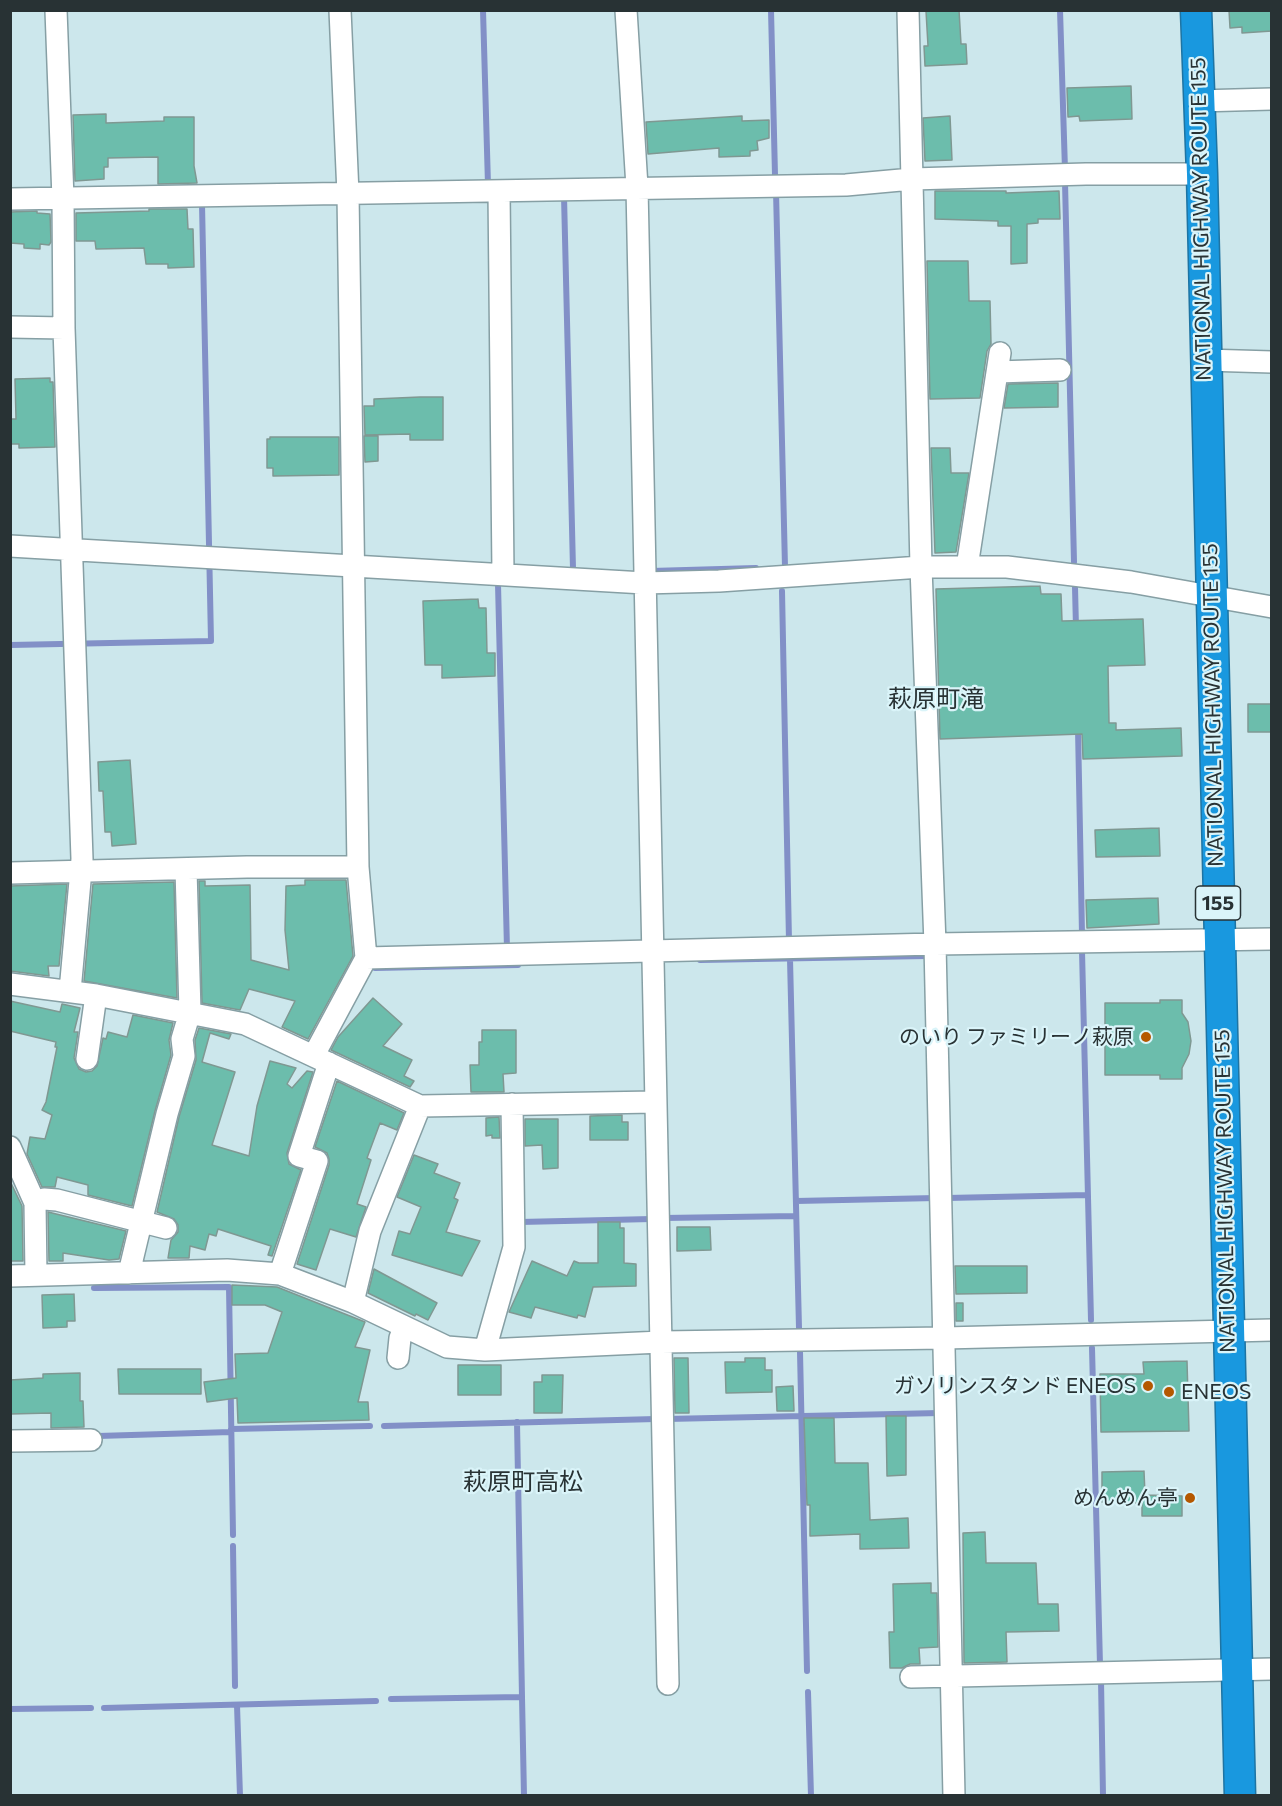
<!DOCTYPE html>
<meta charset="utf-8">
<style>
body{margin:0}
#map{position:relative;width:1282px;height:1806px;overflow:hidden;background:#cce7ec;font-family:Commissioner,sans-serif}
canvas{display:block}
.frame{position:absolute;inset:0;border:12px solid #283234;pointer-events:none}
</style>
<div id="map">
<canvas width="1282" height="1806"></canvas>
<div class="frame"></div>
</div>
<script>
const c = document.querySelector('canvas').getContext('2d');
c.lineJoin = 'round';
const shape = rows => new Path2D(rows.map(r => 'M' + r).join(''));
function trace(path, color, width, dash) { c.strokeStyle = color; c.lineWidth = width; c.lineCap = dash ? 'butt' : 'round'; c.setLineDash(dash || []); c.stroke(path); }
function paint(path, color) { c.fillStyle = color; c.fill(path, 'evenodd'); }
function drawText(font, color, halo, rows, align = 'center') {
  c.font = font + ' Commissioner,"Noto Sans JP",sans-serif'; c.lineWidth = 4.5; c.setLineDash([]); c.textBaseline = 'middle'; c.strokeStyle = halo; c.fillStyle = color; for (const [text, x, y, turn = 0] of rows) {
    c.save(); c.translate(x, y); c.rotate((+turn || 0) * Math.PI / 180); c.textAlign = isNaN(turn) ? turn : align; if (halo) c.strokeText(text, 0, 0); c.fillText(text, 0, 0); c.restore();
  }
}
trace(shape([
 [483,10,488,185],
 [771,10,775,175],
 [1060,10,1065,170],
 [1065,182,1074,562],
 [776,191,785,567],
 [564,196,573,569],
 [651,571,756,568],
 [498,584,507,949],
 [1075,587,1076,628],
 [782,591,789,941],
 [10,645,211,641,202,204],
 [1078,729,1082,934],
 [1082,951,1091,1320],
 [790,959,799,1328],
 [700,960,927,956],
 [375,968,518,965],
 [947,1198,1088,1195],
 [796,1201,936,1198],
 [664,1218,796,1216],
 [520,1222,652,1219],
 [94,1288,229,1287,233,1535],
 [1092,1348,1100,1665,1103,1665],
 [800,1352,807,1671],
 [667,1419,940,1413],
 [517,1422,522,1697],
 [384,1426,656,1419],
 [231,1429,370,1426],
 [98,1436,231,1432],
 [233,1546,235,1686],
 [1101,1680,1103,1796],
 [808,1692,811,1796],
 [391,1699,522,1697,524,1796],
 [237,1705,240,1796],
 [104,1708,376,1701],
 [10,1709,91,1708]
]), '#8290c7', 6);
const building = shape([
 [959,10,961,44,966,44,967,64,925,66,924,46,928,46,926,11,959,10],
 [1229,10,1272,10,1272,31,1242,33,1242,27,1230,28,1229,10],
 [1131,86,1132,119,1080,121,1079,116,1068,117,1067,88,1131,86],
 [106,114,106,123,164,121,164,117,194,117,194,166,197,183,158,184,158,157,108,158,108,167,104,167,104,179,75,181,73,115,106,114],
 [742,116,742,121,769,120,769,138,757,141,758,150,750,151,750,156,719,157,719,148,648,154,646,122,742,116],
 [950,116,952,160,925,161,923,118,950,116],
 [935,191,1006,191,1006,193,1059,191,1060,219,1038,219,1038,223,1027,224,1027,263,1011,264,1011,226,998,226,998,221,935,219,935,191],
 [149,209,187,209,188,229,193,229,194,267,168,268,168,264,146,264,144,248,96,249,95,241,76,241,76,213,149,211,149,209],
 [37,211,37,213,50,214,51,242,49,245,40,244,40,249,24,248,24,244,10,243,10,212,37,211],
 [927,261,968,261,969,301,990,301,991,344,987,351,980,398,930,399,927,261],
 [50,378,50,382,53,382,55,447,19,448,19,444,11,444,10,419,16,419,15,379,50,378],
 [1058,383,1058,407,1004,408,1008,384,1058,383],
 [420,397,443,397,443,440,410,440,410,434,365,435,364,406,374,406,374,399,420,397],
 [364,436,378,436,378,461,365,462,364,436],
 [270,437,339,437,339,475,273,476,273,468,267,468,267,439,270,439,270,437],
 [931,448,950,448,951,473,969,473,956,552,935,553,931,448],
 [1040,586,1041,594,1061,594,1062,621,1143,619,1145,665,1108,666,1109,723,1116,723,1116,730,1181,728,1182,756,1083,759,1082,734,940,739,936,589,1040,586],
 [478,599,479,608,486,608,487,653,495,653,495,676,442,678,442,665,425,665,423,601,478,599],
 [1248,704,1272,704,1272,732,1248,732,1248,704],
 [130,760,136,844,112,846,111,832,105,832,103,791,99,791,98,762,130,760],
 [1159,828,1160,856,1096,857,1095,830,1159,828],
 [305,880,346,880,353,956,308,1039,282,1027,295,1001,249,989,240,1010,202,1003,199,881,205,881,205,886,250,885,251,960,289,970,285,930,286,886,305,885,305,880],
 [174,882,177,998,84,981,93,884,174,882],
 [67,884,59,966,48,966,49,976,10,971,10,886,67,884],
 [1158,898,1159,924,1087,928,1086,900,1158,898],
 [373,998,402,1024,383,1046,412,1060,404,1076,414,1081,410,1087,331,1050,338,1037,373,998],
 [1160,1000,1182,1000,1182,1013,1188,1022,1191,1041,1189,1054,1182,1068,1182,1079,1160,1079,1160,1075,1105,1075,1105,1003,1160,1003,1160,1000],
 [10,1001,60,1012,62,1004,80,1008,74,1032,78,1032,74,1058,79,1069,86,1072,92,1071,97,1066,103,1038,106,1039,108,1032,127,1037,133,1015,173,1023,169,1040,171,1055,155,1111,132,1206,88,1195,88,1185,57,1177,55,1187,42,1187,27,1154,30,1137,45,1139,52,1115,42,1110,46,1102,57,1047,55,1047,56,1042,10,1031,10,1001],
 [199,1028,231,1034,229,1039,210,1033,202,1062,235,1072,212,1145,249,1156,257,1106,270,1061,296,1068,287,1084,292,1088,307,1071,313,1072,287,1153,289,1164,301,1170,272,1256,268,1255,271,1246,218,1229,216,1236,209,1234,205,1250,190,1246,189,1258,168,1258,171,1240,178,1232,178,1225,174,1219,157,1212,179,1117,196,1060,195,1040,199,1028],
 [482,1030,516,1030,516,1073,503,1074,504,1092,471,1092,470,1065,479,1065,479,1042,482,1042,482,1030],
 [337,1081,404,1113,397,1130,380,1123,367,1158,371,1160,357,1204,366,1207,356,1237,330,1229,316,1270,297,1264,329,1165,329,1159,327,1153,315,1147,337,1081],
 [622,1115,622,1122,628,1122,628,1140,590,1140,590,1116,622,1115],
 [499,1117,500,1138,492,1138,492,1135,486,1136,486,1118,499,1117],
 [525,1119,558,1119,558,1168,543,1169,542,1145,525,1146,525,1119],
 [414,1155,438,1164,434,1173,460,1183,454,1198,458,1200,446,1232,480,1241,462,1276,392,1255,399,1231,410,1234,421,1207,397,1197,414,1155],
 [10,1181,22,1206,23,1261,10,1261,10,1181],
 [48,1212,126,1231,119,1259,109,1260,63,1253,63,1261,49,1261,48,1212],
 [598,1222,620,1222,620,1228,624,1228,624,1263,636,1264,636,1286,593,1287,585,1317,578,1315,577,1318,535,1307,531,1318,509,1312,532,1261,567,1276,574,1261,579,1263,598,1263,598,1222],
 [677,1227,710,1227,711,1250,677,1251,677,1227],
 [955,1266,1027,1266,1027,1293,956,1294,955,1266],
 [374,1269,437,1303,428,1320,416,1314,415,1316,368,1293,374,1269],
 [232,1285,277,1287,365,1322,355,1347,370,1350,358,1402,368,1402,369,1420,238,1423,237,1398,207,1402,204,1382,236,1378,235,1354,268,1353,282,1312,265,1305,232,1305,232,1285],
 [74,1294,75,1321,67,1321,67,1327,43,1328,42,1295,74,1294],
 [956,1303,963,1303,963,1321,956,1321,956,1303],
 [674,1358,688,1358,689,1413,675,1413,674,1358],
 [745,1358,765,1358,765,1370,772,1370,772,1392,726,1393,725,1362,745,1362,745,1358],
 [1187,1361,1189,1431,1101,1432,1100,1374,1144,1374,1143,1362,1187,1361],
 [458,1365,501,1365,501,1395,458,1395,458,1365],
 [118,1369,201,1369,201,1394,119,1394,118,1369],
 [80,1373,80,1401,83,1401,84,1427,51,1428,51,1413,10,1414,10,1380,43,1378,43,1374,80,1373],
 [542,1375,563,1375,562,1413,534,1413,534,1382,542,1382,542,1375],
 [793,1386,794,1411,777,1411,776,1387,793,1386],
 [886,1416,906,1416,906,1475,887,1476,886,1416],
 [804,1418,834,1418,835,1463,868,1463,870,1520,908,1518,909,1548,860,1549,860,1534,810,1536,810,1505,807,1505,804,1418],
 [1144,1471,1145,1495,1182,1496,1182,1516,1142,1516,1142,1503,1102,1502,1102,1472,1144,1471],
 [985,1532,986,1563,1036,1563,1038,1604,1058,1604,1059,1631,1006,1632,1007,1662,964,1663,963,1533,985,1532],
 [931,1583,931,1593,937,1593,938,1647,919,1648,920,1664,910,1664,902,1668,890,1668,889,1632,894,1632,893,1584,931,1583]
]);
paint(building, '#6cbdac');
trace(building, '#7f9892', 1.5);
const minor = shape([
 [56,10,63,199,64,328,82,859,70,991],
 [626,10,637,187,668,1684],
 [908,10,921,567,935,944,954,1796],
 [1198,101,1272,99],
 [499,191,503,574],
 [10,199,846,185,912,179,1086,174,1202,174],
 [10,327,64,328],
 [1205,360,1272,362],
 [997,372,1060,370],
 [10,546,644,583,719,581,921,567,1007,567,1131,582,1272,607],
 [967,567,1000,353],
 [10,873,247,867,358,867],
 [366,958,935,944,1272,939],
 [10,984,96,995,245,1024,420,1106,655,1102],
 [314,1055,366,958,358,867,348,194,340,10],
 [87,1059,96,995],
 [10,1147,35,1203,36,1275],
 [35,1203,44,1199,57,1200,166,1228],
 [129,1273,167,1114,184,1056,182,1039,190,1012,186,869],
 [280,1274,317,1161,299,1156,329,1063],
 [10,1276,227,1270,280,1274,353,1302,447,1347,485,1350,661,1342,944,1338,1272,1330],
 [353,1302,370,1231,420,1106],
 [485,1350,514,1247,512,1104],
 [398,1358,400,1338,404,1327],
 [10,1441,91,1440],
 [911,1677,1272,1669]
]);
const highway = shape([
 [1196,10,1202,174,1240,1796]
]);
trace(minor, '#869fa4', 24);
trace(highway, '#1e74a3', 33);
trace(minor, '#fff', 21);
trace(highway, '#1998df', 30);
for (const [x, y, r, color] of [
 [1146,1037,6,"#b55800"],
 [1148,1386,6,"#b55800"],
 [1169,1392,6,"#b55800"],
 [1190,1498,6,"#b55800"]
]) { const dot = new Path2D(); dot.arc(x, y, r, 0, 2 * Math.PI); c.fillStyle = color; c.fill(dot); trace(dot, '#daf4f9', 2); }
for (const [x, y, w] of [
 [1218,903,45]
]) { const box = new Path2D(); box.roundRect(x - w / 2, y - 17, w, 34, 4.5); c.fillStyle = '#daf4f9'; c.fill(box); trace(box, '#283234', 1.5); }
drawText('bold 20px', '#283234', null, [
 ["155",1218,903]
]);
drawText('21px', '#283234', '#daf4f9', [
 ["NATIONAL HIGHWAY ROUTE 155",1201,219,-91],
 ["NATIONAL HIGHWAY ROUTE 155",1213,705,-91],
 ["NATIONAL HIGHWAY ROUTE 155",1225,1191,-91]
]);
drawText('21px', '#283234', '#daf4f9', [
 ["のいり ファミリーノ萩原",1134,1037],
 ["ガソリンスタンド ENEOS",1136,1386],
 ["ENEOS",1181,1392,"left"],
 ["めんめん亭",1178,1498]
], 'right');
drawText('24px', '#283234', '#daf4f9', [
 ["萩原町滝",936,699],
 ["萩原町高松",523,1482]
]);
</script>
